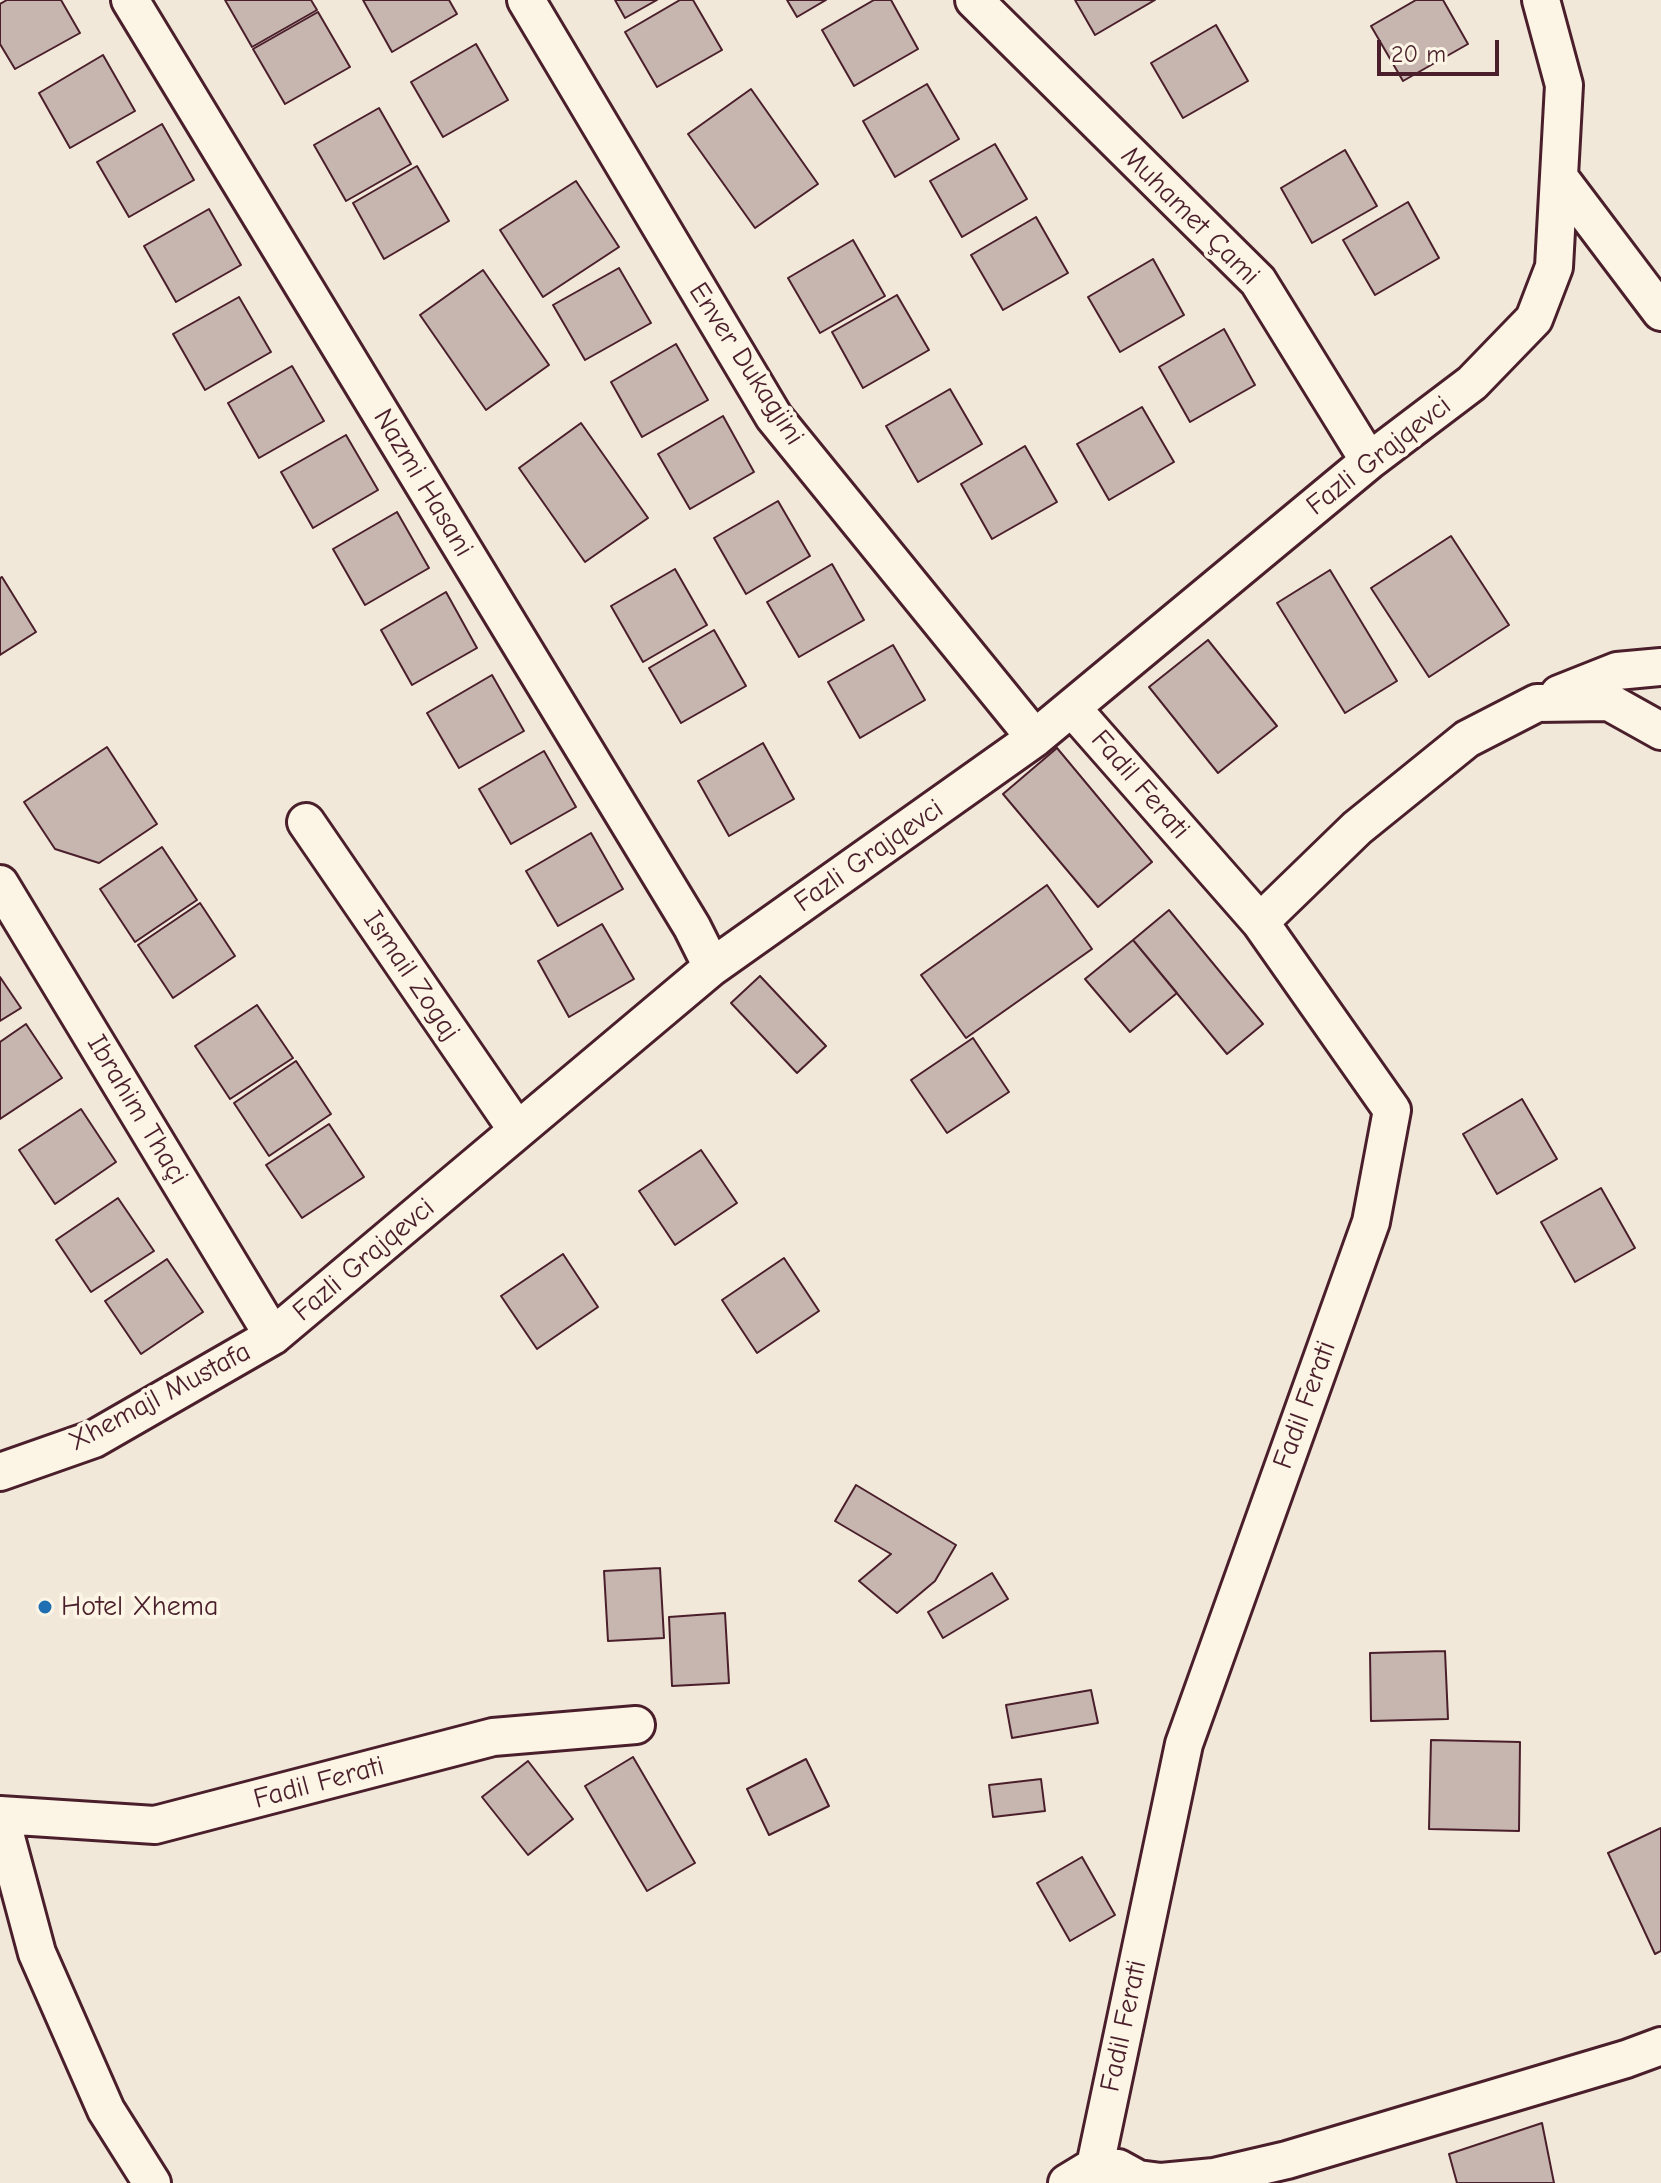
<!DOCTYPE html>
<meta charset="utf-8">
<style>
body{margin:0}
#map{position:relative;width:1661px;height:2183px;overflow:hidden;background:#f1e8da;font-family:"Comic Neue",sans-serif}
canvas{display:block}
.scale{position:absolute;left:1377px;top:40px;width:122px;height:36px;box-sizing:border-box;border:4px solid #4a1f2b;border-top:0;padding-left:10px;font-size:24px;line-height:28px;white-space:nowrap;color:#4a1f2b;-webkit-text-stroke:6px #fcf5e5;paint-order:stroke}
</style>
<div id="map">
<canvas width="1661" height="2183"></canvas>
<div class="scale">20 m</div>
</div>
<script>
const c = document.querySelector('canvas').getContext('2d');
c.lineJoin = 'round';
function paint(path, color) { c.fillStyle = color; c.fill(path, 'evenodd'); }
const shape = rows => new Path2D(rows.map(r => 'M' + r).join(''));
function trace(path, color, width, dash) { c.strokeStyle = color; c.lineWidth = width; c.lineCap = dash ? 'butt' : 'round'; c.setLineDash(dash || []); c.stroke(path); }
function drawText(font, color, halo, rows, align = 'center') {
  c.font = font + ' "Comic Neue",sans-serif'; c.lineWidth = 8; c.setLineDash([]); c.textBaseline = 'middle'; c.strokeStyle = halo; c.fillStyle = color; for (const [text, x, y, turn = 0] of rows) {
    c.save(); c.translate(x, y); c.rotate((+turn || 0) * Math.PI / 180); c.textAlign = isNaN(turn) ? turn : align; if (halo) c.strokeText(text, 0, 0); c.fillText(text, 0, 0); c.restore();
  }
}
const building = shape([
 [7,0,61,0,80,33,15,69,0,44,0,4,7,0],
 [225,0,311,0,317,10,252,47,225,0],
 [363,0,449,0,457,14,392,52,363,0],
 [615,0,657,0,625,18,615,0],
 [680,0,693,0,722,50,657,87,625,32,680,0],
 [787,0,826,0,797,17,787,0],
 [874,0,891,0,918,49,854,86,822,30,874,0],
 [1075,0,1155,0,1095,35,1075,0],
 [1416,0,1443,0,1468,44,1403,81,1371,26,1416,0],
 [318,12,350,67,285,104,253,49,318,12],
 [1216,25,1248,81,1183,118,1151,63,1216,25],
 [476,44,508,100,443,137,411,82,476,44],
 [103,55,135,111,70,148,39,93,103,55],
 [927,84,959,139,895,177,863,121,927,84],
 [751,89,818,184,755,228,688,134,751,89],
 [379,108,411,164,346,201,314,145,379,108],
 [162,124,194,180,129,217,97,162,162,124],
 [995,144,1027,199,962,237,930,181,995,144],
 [1345,150,1377,206,1312,243,1281,188,1345,150],
 [417,166,449,221,384,259,353,203,417,166],
 [576,181,619,247,543,297,500,230,576,181],
 [1408,202,1439,258,1375,295,1343,240,1408,202],
 [209,209,241,265,176,302,144,246,209,209],
 [1036,217,1068,273,1003,310,971,255,1036,217],
 [853,240,885,296,820,333,788,278,853,240],
 [1153,259,1184,315,1120,352,1088,297,1153,259],
 [619,268,651,323,585,360,553,305,619,268],
 [483,270,549,365,486,410,420,315,483,270],
 [897,295,929,350,863,388,832,332,897,295],
 [239,297,271,352,205,390,173,334,239,297],
 [1224,329,1255,385,1190,422,1159,367,1224,329],
 [676,344,708,400,642,437,611,382,676,344],
 [292,366,324,421,259,458,228,403,292,366],
 [950,389,982,444,918,482,886,426,950,389],
 [1142,407,1174,462,1109,500,1077,444,1142,407],
 [723,416,754,472,690,509,658,454,723,416],
 [581,423,648,518,585,562,519,468,581,423],
 [346,435,378,490,313,528,281,472,346,435],
 [1025,446,1057,502,992,539,961,484,1025,446],
 [778,501,810,556,746,594,714,538,778,501],
 [397,512,429,568,365,605,333,549,397,512],
 [1451,536,1509,625,1429,677,1371,588,1451,536],
 [832,564,864,620,799,657,767,602,832,564],
 [675,569,707,625,643,662,611,606,675,569],
 [1330,570,1397,681,1345,713,1277,603,1330,570],
 [2,577,36,632,0,655,0,578,2,577],
 [446,592,477,648,412,685,381,630,446,592],
 [714,630,746,686,681,723,649,668,714,630],
 [1208,640,1277,726,1218,773,1149,687,1208,640],
 [893,645,925,700,860,738,828,682,893,645],
 [492,675,524,731,459,768,427,713,492,675],
 [763,743,794,799,729,836,698,781,763,743],
 [107,747,157,824,99,863,55,849,24,802,107,747],
 [1057,748,1152,862,1098,907,1003,794,1057,748],
 [544,751,576,807,511,844,479,789,544,751],
 [591,833,623,889,558,926,526,871,591,833],
 [162,847,197,900,135,942,100,889,162,847],
 [1047,885,1092,949,966,1038,921,975,1047,885],
 [200,903,235,956,173,998,138,945,200,903],
 [1169,910,1263,1024,1227,1054,1133,940,1169,910],
 [602,924,634,979,569,1017,538,961,602,924],
 [1133,940,1177,993,1130,1032,1085,979,1133,940],
 [760,976,826,1046,797,1073,731,1003,760,976],
 [0,977,21,1008,0,1021,0,977],
 [257,1005,293,1058,230,1099,195,1046,257,1005],
 [26,1024,62,1078,0,1119,0,1042,26,1024],
 [973,1038,1009,1092,947,1133,911,1080,973,1038],
 [296,1061,331,1114,269,1156,234,1103,296,1061],
 [1522,1099,1557,1159,1497,1194,1463,1134,1522,1099],
 [81,1109,116,1162,55,1204,19,1150,81,1109],
 [329,1124,364,1177,302,1218,266,1165,329,1124],
 [701,1150,737,1203,675,1245,639,1191,701,1150],
 [1601,1188,1635,1248,1575,1282,1541,1222,1601,1188],
 [118,1198,154,1251,91,1292,56,1240,118,1198],
 [563,1254,598,1307,537,1349,501,1296,563,1254],
 [784,1258,819,1311,757,1353,722,1300,784,1258],
 [167,1259,203,1312,141,1354,105,1301,167,1259],
 [856,1485,956,1545,935,1581,897,1613,859,1581,891,1554,835,1521,856,1485],
 [660,1568,664,1638,608,1641,604,1571,660,1568],
 [992,1573,1008,1599,943,1638,928,1612,992,1573],
 [725,1613,729,1683,672,1686,669,1617,725,1613],
 [1445,1651,1448,1719,1371,1721,1370,1653,1445,1651],
 [1091,1690,1098,1723,1012,1738,1006,1705,1091,1690],
 [1431,1740,1520,1742,1519,1831,1429,1829,1431,1740],
 [633,1757,695,1863,647,1891,585,1786,633,1757],
 [806,1759,829,1806,769,1835,747,1789,806,1759],
 [528,1761,573,1819,528,1855,482,1797,528,1761],
 [1041,1779,1045,1811,993,1817,989,1785,1041,1779],
 [1661,1828,1661,1951,1655,1954,1608,1853,1661,1828],
 [1082,1857,1115,1915,1070,1941,1037,1883,1082,1857],
 [1542,2123,1554,2183,1457,2183,1449,2154,1542,2123]
]);
paint(building, '#c7b6af');
trace(building, '#4a1f2b', 2);
const street = shape([
 [130,0,692,927,712,967],
 [526,0,774,417,1035,738],
 [974,0,1258,281,1369,461],
 [1559,177,1661,312],
 [1559,694,1617,671,1661,667],
 [306,822,517,1130],
 [0,884,273,1336],
 [1260,922,1357,828,1467,739,1537,703,1609,702,1661,731],
 [0,1472,94,1439,273,1336,712,967,1035,738,1369,461,1472,383,1534,319,1554,267,1564,85,1541,0],
 [0,1815,155,1825,493,1737,636,1725],
 [0,1815,37,1953,106,2110,152,2183],
 [1095,2166,1118,2168,1138,2179,1161,2182,1214,2177,1287,2160,1626,2059,1661,2046],
 [1067,2183,1095,2166,1184,1744,1371,1222,1392,1110,1260,922,1072,708]
]);
trace(street, '#4a1f2b', 42);
trace(street, '#fcf5e5', 36);
for (const [x, y, r, color] of [
 [45,1607,8,"#1f6fb2"]
]) { const dot = new Path2D(); dot.arc(x, y, r, 0, 2 * Math.PI); c.fillStyle = color; c.fill(dot); trace(dot, '#fcf5e5', 3); }
drawText('28px', '#4a1f2b', '#fcf5e5', [
 ["Muhamet Çami",1190,216,45],
 ["Enver Dukagjini",746,364,57],
 ["Fazli Grajqevci",1379,456,-38],
 ["Nazmi Hasani",423,483,59],
 ["Fadil Ferati",1140,785,49],
 ["Fazli Grajqevci",869,856,-35],
 ["Ismail Zogaj",411,976,56],
 ["Ibrahim Thaçi",137,1110,59],
 ["Fazli Grajqevci",364,1260,-40],
 ["Xhemajl Mustafa",160,1397,-28],
 ["Fadil Ferati",1305,1405,-70],
 ["Fadil Ferati",319,1783,-15],
 ["Fadil Ferati",1124,2026,-78]
]);
drawText('28px', '#4a1f2b', '#fcf5e5', [
 ["Hotel Xhema",61,1607]
], 'left');
</script>
